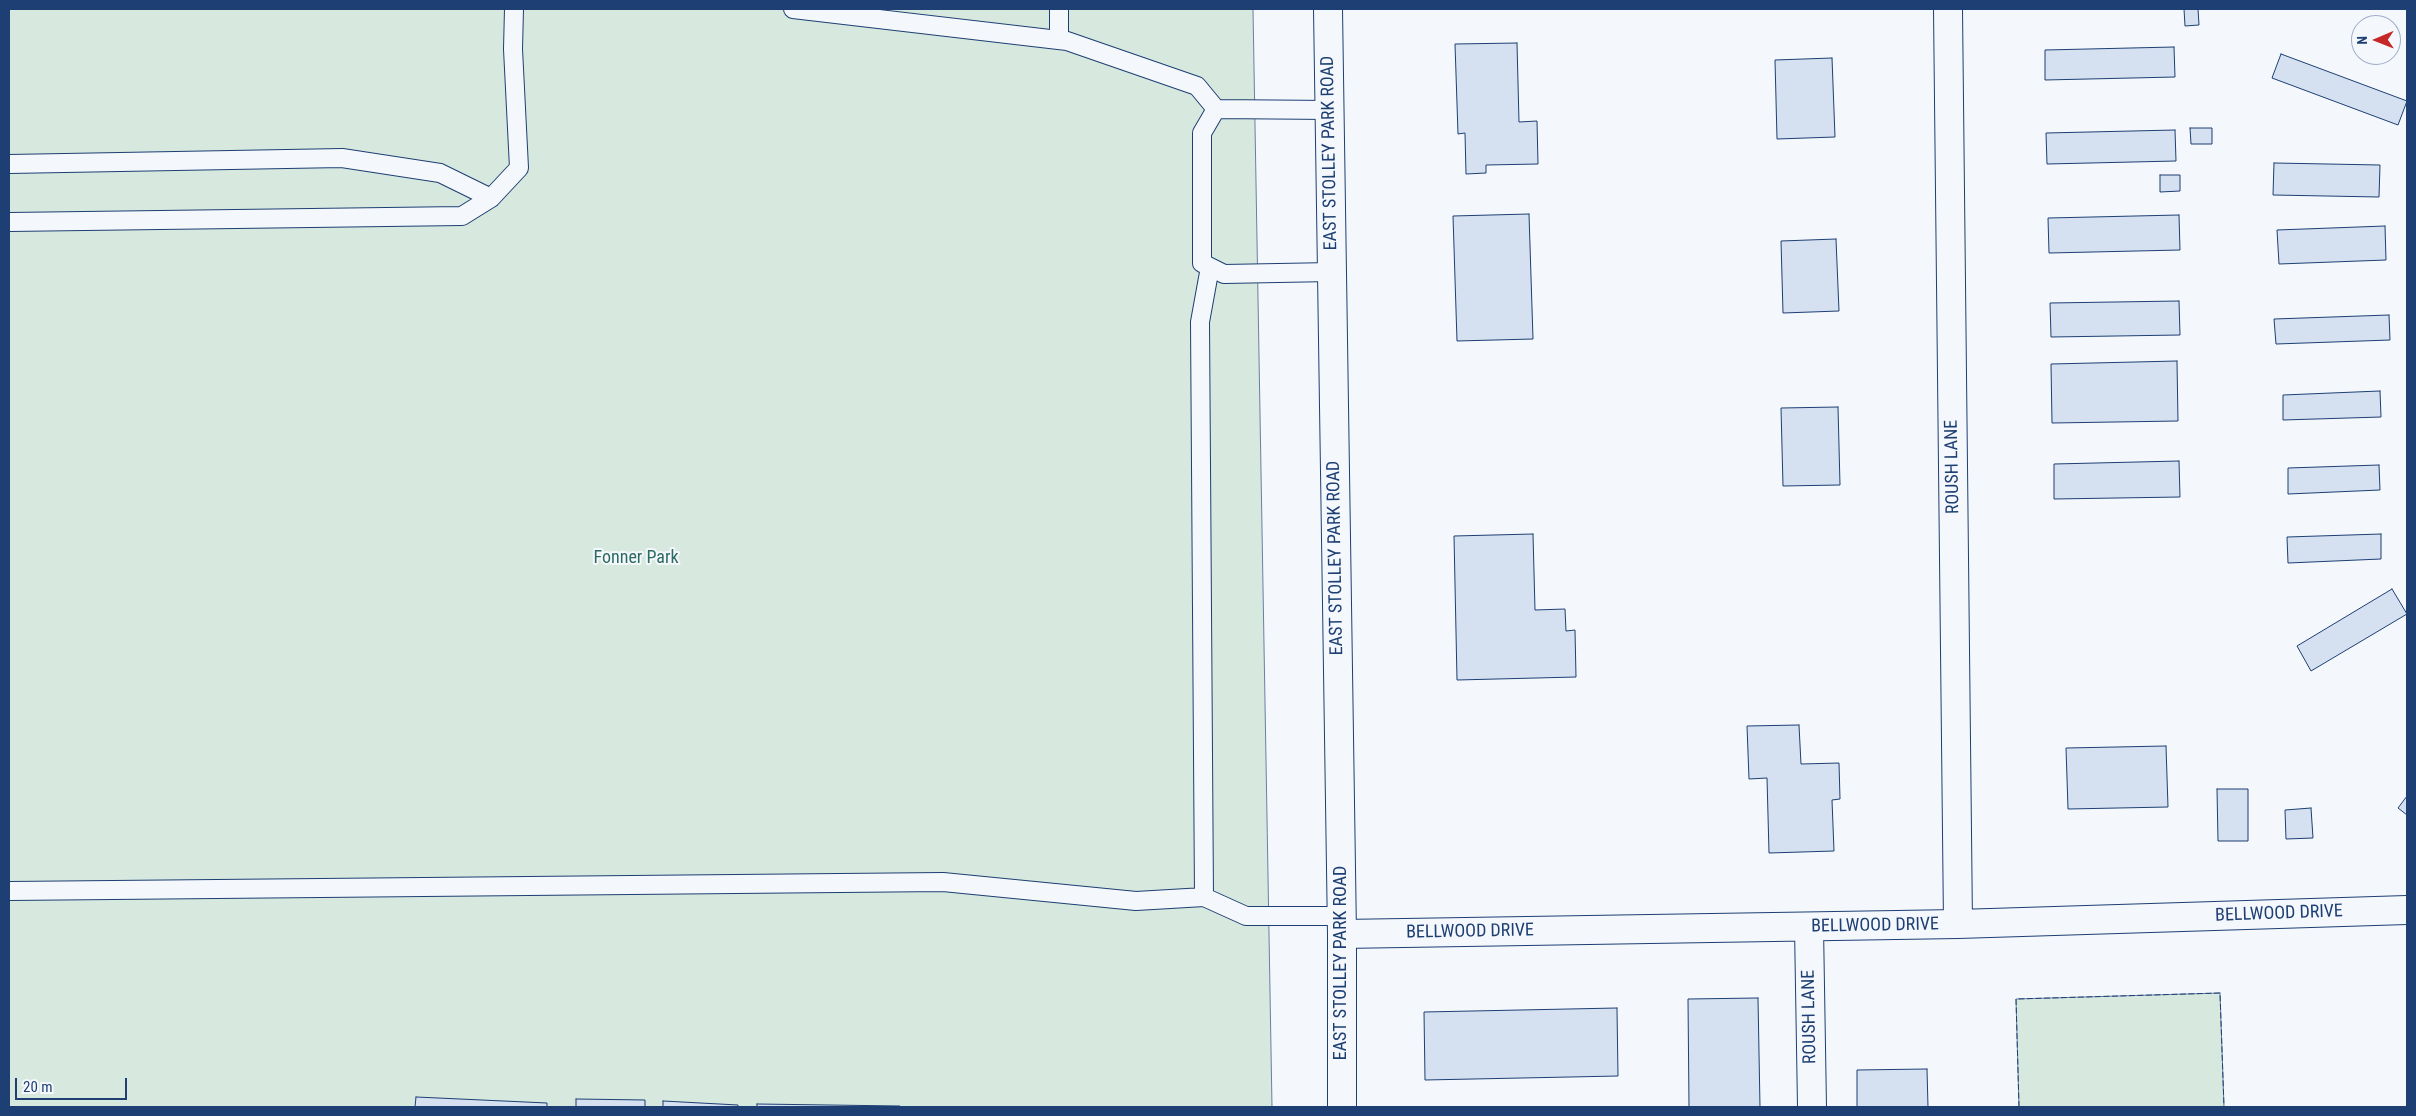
<!DOCTYPE html>
<style>
body{margin:0}
#map{position:relative;width:2416px;height:1116px;overflow:hidden;background:#f4f7fb;font-family:"Roboto Condensed",sans-serif}
canvas{display:block}
.frame{position:absolute;inset:0;border:10px solid #1d3f73;pointer-events:none}
.north{position:absolute;left:2351px;top:15px;width:50px;height:50px;box-sizing:border-box;background:#f4f7fb;border:1px solid #9eadc5;border-radius:50%;rotate:269deg;font-size:14px;font-weight:700;line-height:20px;text-align:center;color:#1d3f73}
.north::after{content:'';display:block;margin:auto;width:18px;height:22px;background:#c62828;clip-path:polygon(50% 0,100% 100%,50% 72%,0 100%)}
.scale{position:absolute;left:15px;top:1078px;width:112px;height:22px;box-sizing:border-box;border:2px solid #1d3f73;border-top:0;padding-left:6px;font-size:15px;line-height:18px;white-space:nowrap;color:#1d3f73;-webkit-text-stroke:4px #f4f7fb;paint-order:stroke}
</style>
<div id="map">
<canvas width="2416" height="1116"></canvas>
<div class="frame"></div>
<div class="north">N</div>
<div class="scale">20 m</div>
</div>
<script>
const c = document.querySelector('canvas').getContext('2d');
c.lineJoin = 'round';
function paint(path, color) { c.fillStyle = color; c.fill(path, 'evenodd'); }
const shape = rows => new Path2D(rows.map(r => 'M' + r).join(''));
function trace(path, color, width, dash) { c.strokeStyle = color; c.lineWidth = width; c.lineCap = dash ? 'butt' : 'round'; c.setLineDash(dash || []); c.stroke(path); }
function drawText(font, color, halo, rows, align = 'center') {
  c.font = font + ' "Roboto Condensed",sans-serif'; c.lineWidth = 4; c.setLineDash([]); c.textBaseline = 'middle'; c.strokeStyle = halo; c.fillStyle = color; for (const [text, x, y, turn = 0] of rows) {
    c.save(); c.translate(x, y); c.rotate((+turn || 0) * Math.PI / 180); c.textAlign = isNaN(turn) ? turn : align; if (halo) c.strokeText(text, 0, 0); c.fillText(text, 0, 0); c.restore();
  }
}
const green = shape([
 [9,9,1253,9,1272,1107,9,1107,9,9],
 [2220,993,2224,1107,2019,1107,2016,999,2220,993]
]);
paint(green, '#d7e8df');
trace(green, '#687fa3', 1);
const building = shape([
 [2184,9,2198,9,2199,25,2185,26,2184,9],
 [1517,43,1519,122,1537,121,1538,164,1486,165,1486,173,1466,174,1465,133,1458,134,1455,44,1517,43],
 [2174,47,2175,77,2045,80,2045,50,2174,47],
 [2281,54,2407,101,2398,125,2272,78,2281,54],
 [1832,58,1835,137,1777,139,1775,60,1832,58],
 [2190,128,2212,128,2212,144,2191,144,2190,128],
 [2175,130,2176,161,2047,164,2046,133,2175,130],
 [2274,163,2380,165,2379,197,2273,195,2274,163],
 [2160,175,2180,175,2180,191,2160,192,2160,175],
 [1529,214,1533,339,1457,341,1453,216,1529,214],
 [2179,215,2180,250,2049,253,2048,218,2179,215],
 [2385,226,2386,260,2279,264,2277,230,2385,226],
 [1836,239,1839,311,1783,313,1781,241,1836,239],
 [2179,301,2180,335,2051,337,2050,303,2179,301],
 [2389,315,2390,340,2276,344,2274,319,2389,315],
 [2177,361,2178,421,2052,423,2051,364,2177,361],
 [2380,391,2381,417,2283,420,2283,395,2380,391],
 [1838,407,1840,485,1783,486,1781,408,1838,407],
 [2179,461,2180,497,2054,499,2054,464,2179,461],
 [2379,465,2380,490,2288,494,2288,468,2379,465],
 [1533,534,1535,610,1565,609,1566,631,1575,630,1576,677,1457,680,1454,536,1533,534],
 [2381,534,2381,559,2288,563,2287,537,2381,534],
 [2392,589,2407,614,2311,671,2297,646,2392,589],
 [1799,725,1801,764,1839,763,1840,799,1832,800,1834,851,1769,853,1767,778,1749,779,1747,726,1799,725],
 [2166,746,2168,807,2068,809,2066,748,2166,746],
 [2217,789,2248,789,2248,841,2218,841,2217,789],
 [2407,796,2407,815,2398,808,2407,796],
 [2311,808,2313,838,2286,839,2285,810,2311,808],
 [1758,998,1760,1107,1689,1107,1688,999,1758,998],
 [1617,1008,1618,1076,1425,1080,1424,1012,1617,1008],
 [1927,1069,1928,1107,1857,1107,1857,1070,1927,1069],
 [416,1097,547,1103,547,1107,415,1107,416,1097],
 [576,1099,645,1100,645,1107,576,1107,576,1099],
 [663,1101,738,1105,738,1107,663,1107,663,1101],
 [757,1104,900,1106,900,1107,757,1107,757,1104]
]);
paint(building, '#d5e0f0');
trace(building, '#1d3f73', 1);
const lane = shape([
 [793,9,1067,41,1197,86,1216,109,1330,110],
 [1059,9,1059,40],
 [1216,109,1202,133,1202,263,1224,274,1332,272],
 [9,164,342,158,440,173,491,198],
 [9,222,462,216,491,198,519,168,513,49,514,9],
 [1210,267,1200,322,1204,897,1246,916,1341,916],
 [9,891,943,882,1136,901,1204,897]
]);
const street = shape([
 [1948,9,1958,924],
 [1809,927,1812,1107],
 [1342,934,1958,924,2407,910]
]);
const secondary = shape([
 [1328,9,1342,934,1342,1107]
]);
trace(lane, '#1d3f73', 20);
trace(street, '#1d3f73', 30);
trace(secondary, '#1d3f73', 30);
trace(lane, '#f4f7fb', 18);
trace(street, '#f4f7fb', 28);
trace(secondary, '#f4f7fb', 28);
trace(shape([
 [2019,1107,2016,999,2220,993,2224,1107]
]), '#1d3f73', 1, [6, 2.5]);
drawText('18px', '#1d3f73', '#f4f7fb', [
 ["EAST STOLLEY PARK ROAD",1330,153,-91],
 ["ROUSH LANE",1953,467,-91],
 ["EAST STOLLEY PARK ROAD",1336,558,-91],
 ["BELLWOOD DRIVE",2279,914,-2],
 ["BELLWOOD DRIVE",1875,926,-1],
 ["BELLWOOD DRIVE",1470,932,-1],
 ["EAST STOLLEY PARK ROAD",1341,963,-90],
 ["ROUSH LANE",1810,1017,-91]
]);
drawText('18px', '#2c6c60', '#f4f7fb', [
 ["Fonner Park",636,558]
]);
</script>
